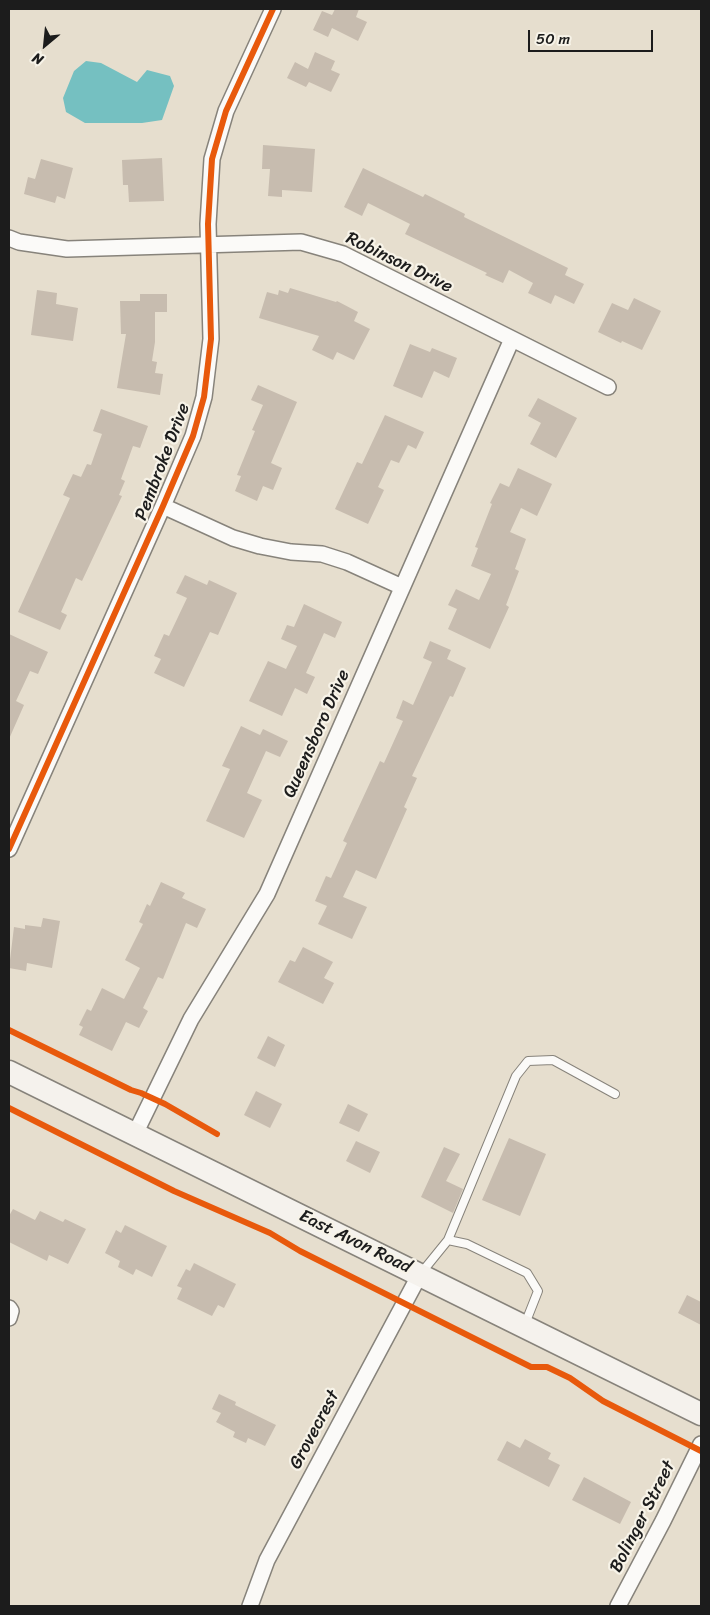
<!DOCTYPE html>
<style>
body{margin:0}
#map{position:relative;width:710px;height:1615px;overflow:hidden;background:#e6dece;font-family:Sriracha,sans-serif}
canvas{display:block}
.frame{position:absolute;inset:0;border:10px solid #1c1c1c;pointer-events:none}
.north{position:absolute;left:20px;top:20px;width:50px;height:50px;-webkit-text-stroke:4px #f7f3e8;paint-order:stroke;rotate:208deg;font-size:14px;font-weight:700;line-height:20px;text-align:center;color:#1c1c1c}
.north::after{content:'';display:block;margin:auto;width:18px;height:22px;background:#1c1c1c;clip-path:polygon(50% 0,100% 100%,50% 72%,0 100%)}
.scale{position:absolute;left:528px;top:30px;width:125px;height:22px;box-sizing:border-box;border:2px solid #1c1c1c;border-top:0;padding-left:6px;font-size:15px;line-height:18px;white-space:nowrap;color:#1c1c1c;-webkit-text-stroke:4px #f7f3e8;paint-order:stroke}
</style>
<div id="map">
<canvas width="710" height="1615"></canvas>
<div class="frame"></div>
<div class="north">N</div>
<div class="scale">50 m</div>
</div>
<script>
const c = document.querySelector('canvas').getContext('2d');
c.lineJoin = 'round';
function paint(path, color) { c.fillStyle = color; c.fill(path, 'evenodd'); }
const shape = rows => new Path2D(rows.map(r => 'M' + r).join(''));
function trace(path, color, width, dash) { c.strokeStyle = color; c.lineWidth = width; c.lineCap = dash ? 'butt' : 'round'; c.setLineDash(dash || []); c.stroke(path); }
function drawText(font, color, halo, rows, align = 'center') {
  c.font = font + ' Sriracha,sans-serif'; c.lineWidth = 4.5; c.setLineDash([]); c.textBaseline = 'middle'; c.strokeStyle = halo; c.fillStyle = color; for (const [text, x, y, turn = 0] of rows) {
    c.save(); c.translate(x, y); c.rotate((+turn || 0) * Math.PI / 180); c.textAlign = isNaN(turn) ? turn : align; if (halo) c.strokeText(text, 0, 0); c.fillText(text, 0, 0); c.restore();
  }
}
paint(shape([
 [86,61,101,63,137,82,147,70,170,76,174,86,162,120,142,123,85,123,66,112,63,98,74,71]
]), '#75c0c1');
paint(shape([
 [335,9,359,9,356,17,367,22,358,41,332,28,328,37,313,30,322,11,332,15],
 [315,52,335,61,331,70,340,74,331,92,309,82,306,87,287,78,295,62,308,69],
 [263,145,315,149,312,192,282,190,282,197,268,196,270,169,262,169],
 [162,158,164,201,129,202,128,185,123,185,122,160],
 [41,159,73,168,65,199,57,196,55,203,24,194,28,177,35,179],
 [363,168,423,197,425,194,465,214,464,217,568,268,565,275,584,284,574,304,555,295,551,304,528,293,533,283,509,270,503,283,485,275,487,273,405,234,410,224,368,203,362,216,344,207],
 [290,288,336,302,337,301,358,312,354,321,370,329,354,360,337,352,333,360,312,350,319,336,259,318,267,292,278,295,279,290,288,293],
 [37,290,57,293,56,304,78,308,73,341,31,335],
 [140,294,167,294,167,312,155,312,155,342,152,361,157,362,155,373,163,374,160,395,117,388,126,334,121,334,120,301,140,301],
 [634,298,661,311,642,350,622,341,621,343,598,332,612,303,628,310],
 [410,344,430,352,432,348,457,358,449,378,434,371,422,398,393,386],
 [258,385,297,402,271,463,282,468,273,490,263,486,257,501,235,491,241,476,237,475,255,431,252,430,263,405,251,400],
 [538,398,577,418,556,458,530,444,541,423,528,416],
 [101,409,148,426,140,448,133,446,121,479,125,481,119,495,122,496,82,581,76,578,61,612,67,615,60,630,18,612,70,498,63,495,73,474,81,477,87,464,91,465,102,434,93,431],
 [385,415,424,432,416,449,408,445,399,463,391,460,378,487,384,490,368,524,335,509,357,462,362,464],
 [518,468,552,484,537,516,521,508,510,532,526,539,515,569,519,571,506,605,509,607,490,649,448,629,457,609,448,605,456,589,479,600,491,574,471,566,478,548,475,547,492,504,490,503,500,483,509,487],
 [185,575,207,585,209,580,237,593,218,635,210,632,184,687,154,673,161,659,154,656,164,634,169,636,187,598,176,593],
 [304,604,342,622,335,638,324,633,306,673,315,677,307,694,295,688,282,716,249,701,268,661,286,669,297,646,281,639,287,625,294,627],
 [9,634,48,652,38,674,30,671,16,701,24,705,9,739],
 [430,641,451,650,447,659,466,668,453,697,450,696,412,776,417,778,404,807,407,809,376,879,356,870,343,897,367,907,352,939,318,924,327,906,315,901,326,876,331,878,347,843,343,841,380,761,384,763,403,721,396,718,403,700,413,705,432,662,423,658],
 [241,726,260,735,263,729,288,741,280,757,266,751,247,793,262,800,244,838,206,821,230,769,222,766],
 [161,882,185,893,182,898,206,909,197,928,186,923,163,979,158,977,143,1008,148,1011,139,1028,126,1022,112,1051,79,1035,83,1027,79,1025,87,1009,91,1011,102,988,124,999,140,968,125,960,143,924,139,922,147,904,150,906],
 [43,918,60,921,52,968,27,963,26,971,9,968,14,927,25,929,25,925,41,927],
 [303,947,333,962,324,978,334,983,323,1004,278,982,290,960,295,962],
 [268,1036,285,1045,275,1067,257,1058],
 [256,1091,282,1104,270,1128,244,1115],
 [348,1104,368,1114,359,1132,339,1123],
 [509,1138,546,1154,520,1216,482,1200],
 [356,1141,380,1152,370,1173,346,1161],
 [444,1147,460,1154,446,1181,463,1189,453,1213,421,1197],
 [13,1209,35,1220,40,1211,63,1222,65,1219,86,1229,68,1264,49,1255,47,1261,9,1242,9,1216],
 [125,1225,167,1246,152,1277,136,1269,133,1275,118,1267,120,1261,105,1253,116,1230,121,1233],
 [194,1263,236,1284,224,1308,218,1305,212,1316,177,1299,182,1288,177,1286,186,1269,190,1271],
 [687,1295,701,1302,701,1325,678,1313],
 [219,1394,236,1402,235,1405,276,1425,265,1446,248,1438,246,1443,233,1437,235,1432,216,1422,221,1413,212,1409],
 [525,1439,551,1453,548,1459,560,1465,549,1487,497,1460,507,1441,520,1448],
 [584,1477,631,1502,620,1524,572,1500]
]), '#c7bcaf');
const service = shape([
 [448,1240,516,1076,528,1061,553,1060,615,1094],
 [422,1272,448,1240,467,1244,527,1273,538,1291,525,1324]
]);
const minor = shape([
 [9,238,19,242,67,249,301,242,343,254,608,387],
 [163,506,233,538,260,546,291,552,322,554,347,562,402,587],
 [9,849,163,506,193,436,204,397,211,339,208,224,212,159,226,111,273,9],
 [135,1134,191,1019,267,894,512,339],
 [9,1308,11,1311,9,1318],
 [250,1606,267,1560,420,1274],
 [618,1606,663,1521,701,1444]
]);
const secondary = shape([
 [9,1072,701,1414]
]);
trace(service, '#87837b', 10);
trace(minor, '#87837b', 18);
trace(secondary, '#87837b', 25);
trace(service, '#fbfaf8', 8);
trace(minor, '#fbfaf8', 15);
trace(secondary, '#f5f2ed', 22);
trace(shape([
 [9,849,163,506,193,436,204,397,211,339,208,224,212,159,226,111,273,9],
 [9,1030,131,1090,141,1093,165,1104,217,1134],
 [9,1108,174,1191,270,1233,300,1251,531,1367,547,1367,570,1378,603,1401,701,1451]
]), '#e8590c', 6);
drawText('18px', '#1c1c1c', '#f7f3e8', [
 ["Robinson Drive",399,263,26],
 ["Pembroke Drive",163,462,-69],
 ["Queensboro Drive",317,734,-66],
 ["East Avon Road",355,1242,26],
 ["Grovecrest",315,1430,-62],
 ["Bolinger Street",643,1517,-63]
]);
</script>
